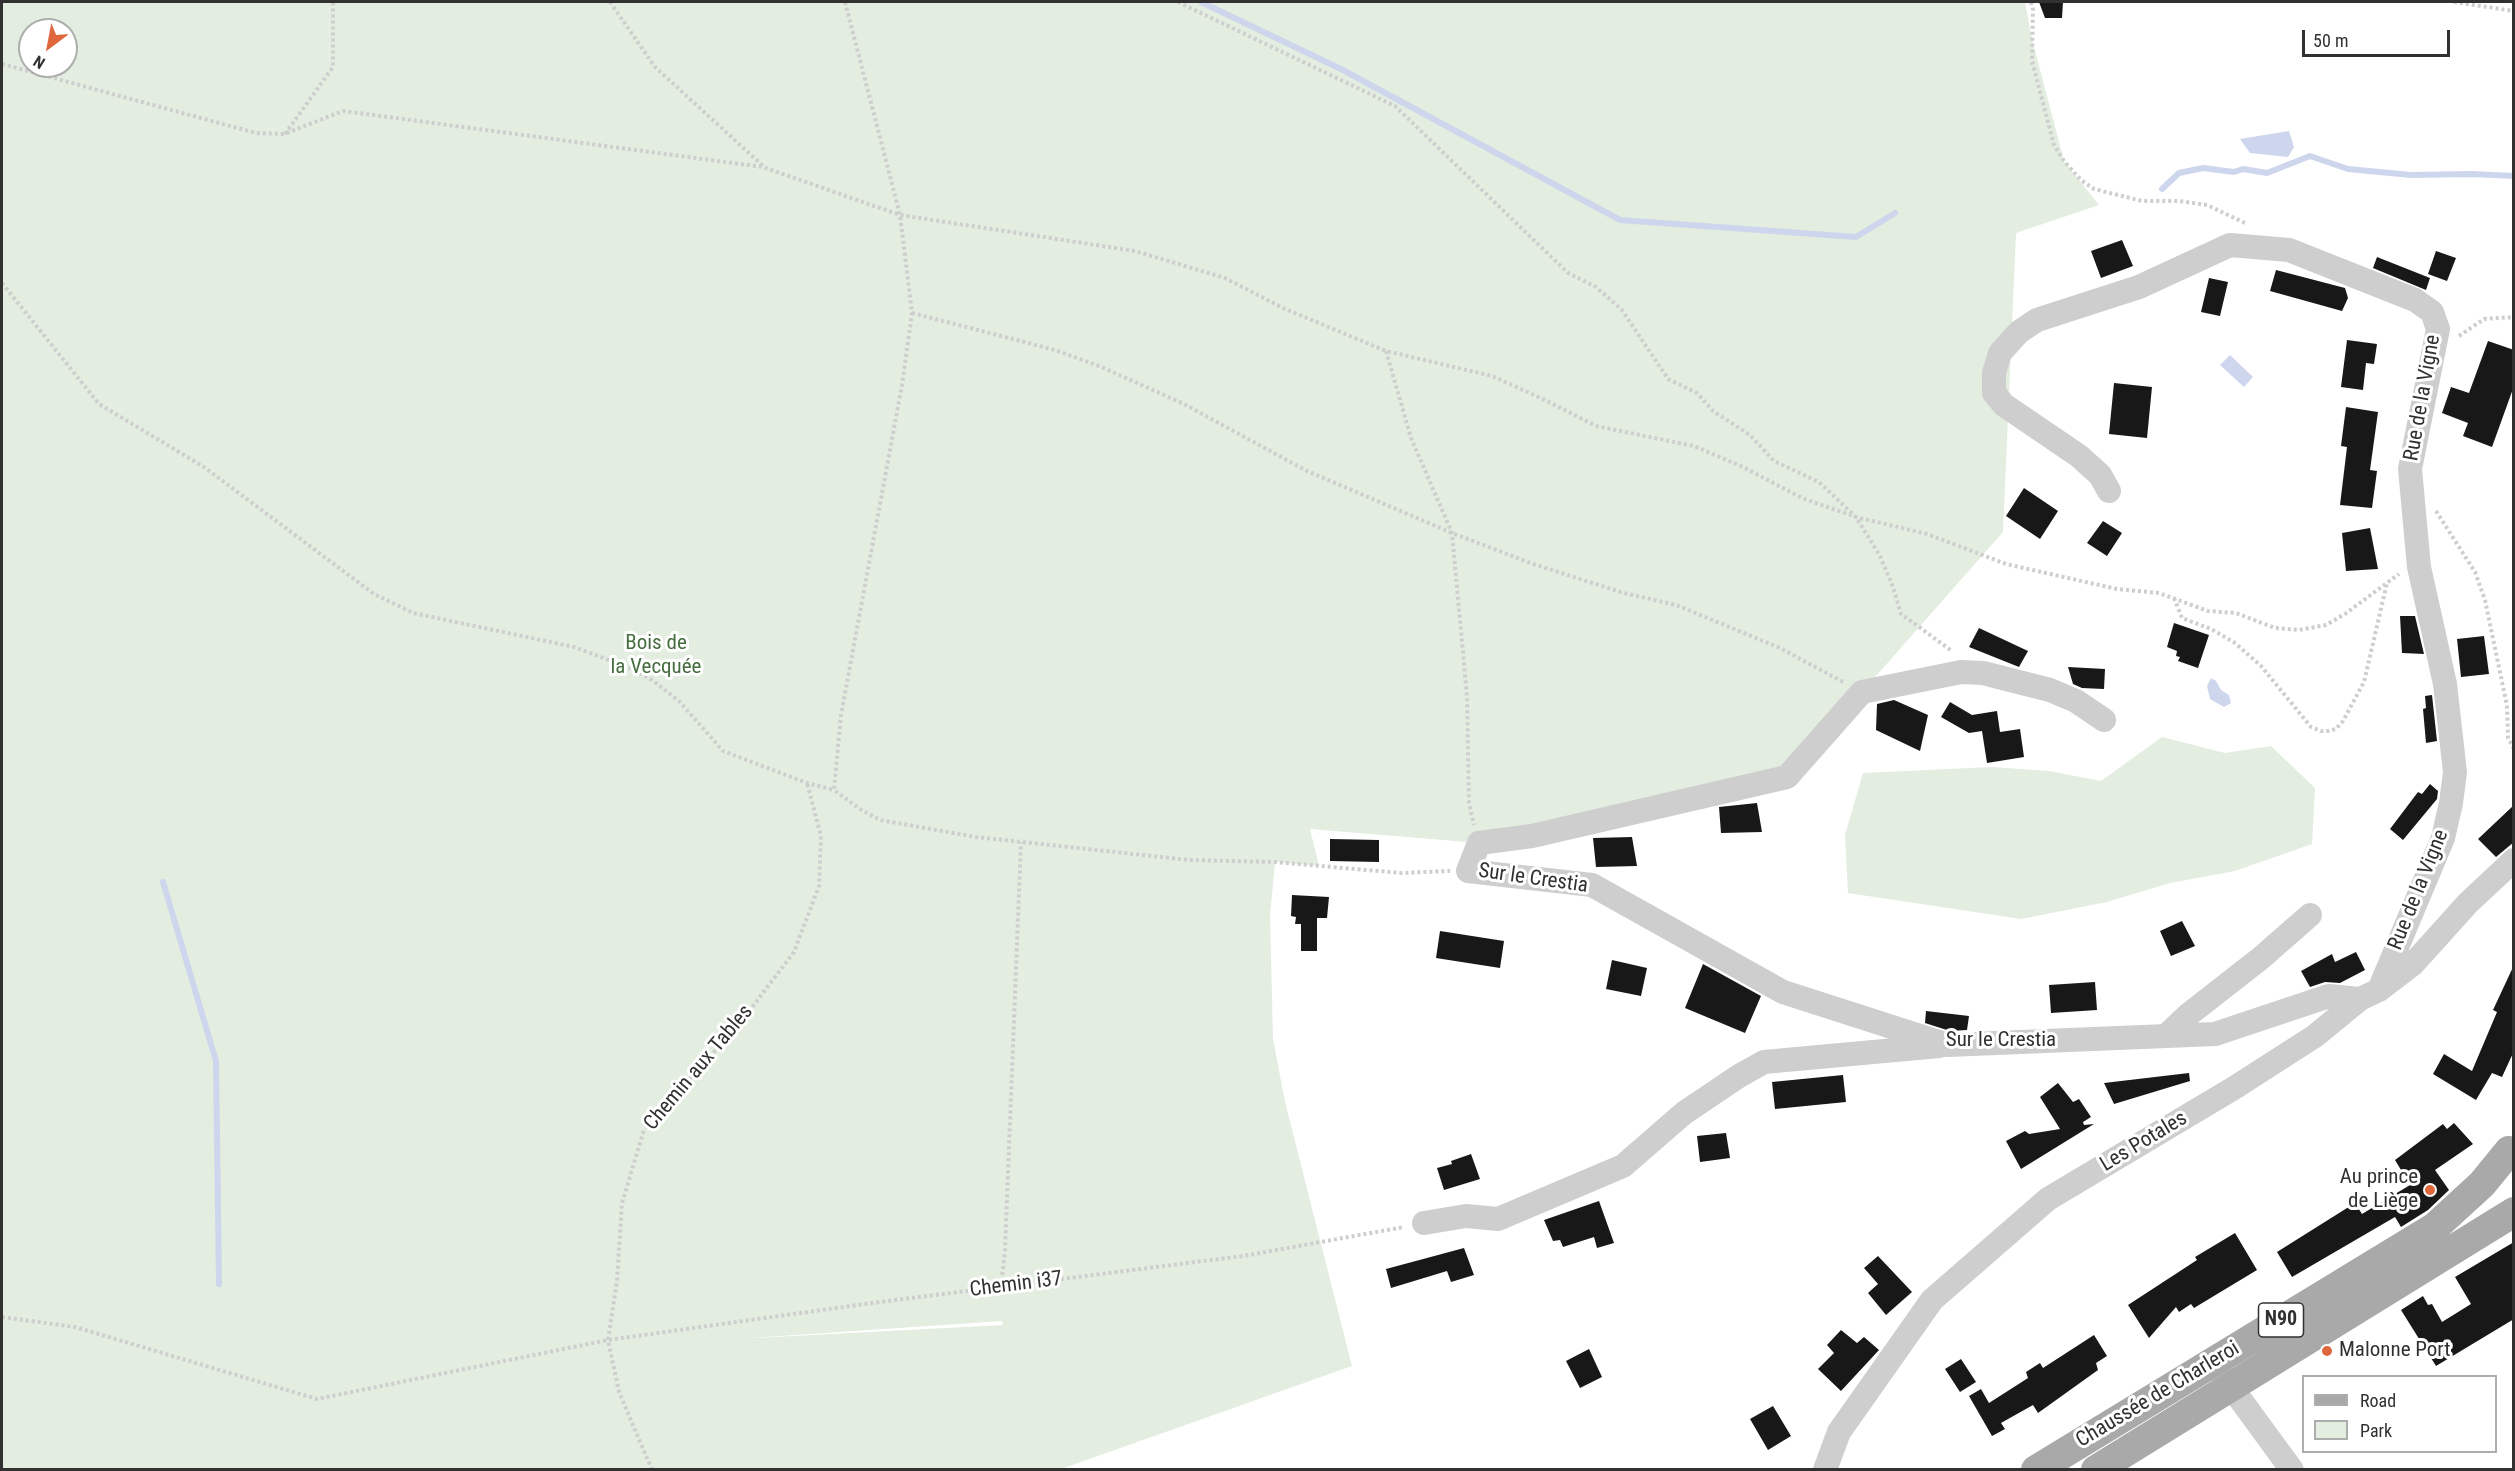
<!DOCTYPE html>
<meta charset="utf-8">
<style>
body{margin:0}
#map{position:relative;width:2515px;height:1471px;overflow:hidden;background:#fff;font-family:"Roboto Condensed",sans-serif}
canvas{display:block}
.frame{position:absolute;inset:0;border:3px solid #313131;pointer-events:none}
.legend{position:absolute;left:2302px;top:1375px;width:195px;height:78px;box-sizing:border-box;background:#fff;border:2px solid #adadad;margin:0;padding:8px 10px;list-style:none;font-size:18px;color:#313131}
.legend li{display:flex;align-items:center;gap:12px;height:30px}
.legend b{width:30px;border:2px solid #adadad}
.north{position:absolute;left:18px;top:18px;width:60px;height:60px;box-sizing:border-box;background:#fff;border:2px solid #adadad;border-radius:50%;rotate:212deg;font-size:16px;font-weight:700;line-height:24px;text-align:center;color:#313131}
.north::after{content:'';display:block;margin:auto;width:21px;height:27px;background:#df673c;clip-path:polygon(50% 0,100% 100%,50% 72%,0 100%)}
.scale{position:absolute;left:2302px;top:30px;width:148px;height:27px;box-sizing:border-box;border:3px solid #313131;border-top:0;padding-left:8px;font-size:18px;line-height:21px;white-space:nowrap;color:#313131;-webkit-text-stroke:4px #fff;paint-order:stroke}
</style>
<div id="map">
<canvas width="2515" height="1471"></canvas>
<div class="frame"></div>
<ul class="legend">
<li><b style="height:8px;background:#a9a9a9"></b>Road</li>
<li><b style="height:16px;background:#e3ede0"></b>Park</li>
</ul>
<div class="north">N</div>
<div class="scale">50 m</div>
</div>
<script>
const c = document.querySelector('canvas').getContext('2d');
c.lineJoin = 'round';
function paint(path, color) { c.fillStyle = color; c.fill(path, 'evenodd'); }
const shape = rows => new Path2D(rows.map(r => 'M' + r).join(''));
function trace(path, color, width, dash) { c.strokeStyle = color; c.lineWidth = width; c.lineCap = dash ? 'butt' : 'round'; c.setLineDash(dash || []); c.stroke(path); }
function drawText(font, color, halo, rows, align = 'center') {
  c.font = font + ' "Roboto Condensed",sans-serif'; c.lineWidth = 6; c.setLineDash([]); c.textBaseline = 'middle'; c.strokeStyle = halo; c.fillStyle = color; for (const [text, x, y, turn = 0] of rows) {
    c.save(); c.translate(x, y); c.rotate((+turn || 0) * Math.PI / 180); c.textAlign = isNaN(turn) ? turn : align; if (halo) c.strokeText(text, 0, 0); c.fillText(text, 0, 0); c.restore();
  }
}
paint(shape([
 [2,2,2025,2,2032,39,2064,161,2099,205,2016,233,2003,532,1787,777,1479,843,1310,829,1319,866,1275,862,1270,916,1273,1039,1285,1102,1352,1366,1061,1469,2,1470],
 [30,30,66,30,66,66,30,66],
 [1002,1321,1003,1325,735,1339,736,1339],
 [2162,737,2225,753,2271,746,2315,788,2312,844,2235,871,2170,883,2107,902,2021,919,1848,893,1845,835,1863,773,1991,767,2049,771,2101,781]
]), '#e3ede0');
paint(shape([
 [2289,131,2294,147,2288,157,2250,153,2240,139],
 [2230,355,2253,377,2244,387,2220,365],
 [2211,678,2216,681,2221,690,2229,695,2231,703,2224,707,2210,699,2207,686]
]), '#cdd6ec');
trace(shape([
 [1201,2,1341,69,1620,220,1856,237,1895,213],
 [2162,189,2179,173,2203,168,2234,172,2243,169,2267,173,2310,156,2348,169,2411,175,2472,174,2514,176],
 [163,882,216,1061,219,1284]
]), '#cdd6ec', 6);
paint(shape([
 [2039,2,2063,2,2062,18,2045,18],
 [2122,240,2133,266,2101,278,2091,251],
 [2436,251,2456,258,2447,281,2428,274],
 [2377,257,2430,278,2426,290,2373,268],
 [2276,270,2345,288,2348,298,2342,311,2270,291],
 [2209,278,2228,282,2220,316,2201,312],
 [2347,340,2377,344,2374,364,2366,363,2363,390,2341,387],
 [2488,341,2514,350,2514,386,2492,447,2463,436,2468,423,2442,413,2451,387,2469,393],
 [2114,383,2152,387,2147,438,2109,434],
 [2346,407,2378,412,2370,470,2377,471,2372,508,2340,505,2347,447,2341,446],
 [2024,488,2058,511,2040,539,2006,516],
 [2103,521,2122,533,2107,556,2087,543],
 [2370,528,2378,569,2346,571,2342,533],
 [2400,616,2415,616,2424,654,2402,653],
 [2174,623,2209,635,2198,668,2178,661,2180,657,2176,656,2177,651,2167,647],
 [1979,628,2028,651,2019,667,1969,647],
 [2484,636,2489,674,2461,677,2457,639],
 [2068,667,2105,669,2104,689,2082,688,2073,684],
 [2432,695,2437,741,2426,743,2423,709,2426,708,2425,696],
 [1894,700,1928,715,1920,751,1876,730,1877,704],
 [1950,702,1972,715,1997,711,2000,732,2020,729,2024,757,1987,763,1982,731,1969,733,1941,717],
 [2430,784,2438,791,2437,799,2403,840,2390,829,2418,792,2422,794],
 [1757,803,1762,832,1721,833,1719,807],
 [2514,805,2514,842,2496,857,2478,839],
 [1632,837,1637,866,1596,867,1593,838],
 [1330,839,1379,840,1379,862,1330,861],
 [1292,895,1329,897,1327,918,1317,918,1317,951,1301,951,1301,924,1295,924,1296,917,1291,916],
 [2182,921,2195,946,2171,956,2160,931],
 [1440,931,1504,941,1500,968,1436,958],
 [2356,952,2365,970,2340,983,2325,982,2310,987,2301,971,2332,954,2335,962],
 [1612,960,1647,968,1641,996,1606,989],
 [1703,964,1761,996,1745,1033,1685,1008],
 [2514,965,2514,1051,2502,1077,2492,1073,2476,1100,2433,1074,2444,1054,2472,1071,2497,1012,2493,1010],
 [2095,982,2097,1010,2051,1013,2049,985],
 [1926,1011,1969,1016,1967,1030,1950,1031,1925,1023],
 [2189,1073,2190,1081,2114,1104,2104,1083],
 [1843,1075,1846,1102,1775,1109,1772,1082],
 [2058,1083,2073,1102,2079,1099,2091,1117,2083,1122,2084,1125,2094,1124,2021,1169,2006,1141,2025,1131,2029,1134,2060,1129,2040,1097],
 [2454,1123,2473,1144,2435,1170,2449,1190,2428,1210,2401,1227,2395,1217,2292,1277,2277,1252,2355,1203,2362,1214,2410,1185,2395,1160,2443,1124,2447,1129],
 [1726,1133,1730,1158,1700,1162,1697,1136],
 [1471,1154,1480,1179,1444,1190,1437,1168,1452,1164,1451,1161],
 [1599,1201,1614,1243,1597,1248,1594,1237,1563,1247,1560,1240,1553,1241,1544,1220],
 [2235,1233,2257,1270,2194,1308,2191,1304,2179,1312,2176,1307,2149,1338,2128,1305,2197,1260,2195,1257],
 [2514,1242,2514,1319,2436,1366,2401,1310,2423,1296,2428,1305,2432,1304,2442,1322,2471,1304,2455,1277],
 [1464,1248,1474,1275,1451,1282,1447,1271,1391,1288,1386,1269],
 [1878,1256,1912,1292,1886,1315,1868,1293,1878,1284,1864,1268],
 [1841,1330,1857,1343,1864,1337,1879,1350,1841,1391,1818,1369,1834,1353,1827,1345],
 [2094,1335,2107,1356,2096,1363,2098,1370,2038,1413,2033,1405,2001,1423,2005,1429,1992,1436,1969,1396,1981,1389,1989,1403,2028,1378,2026,1372,2040,1363,2043,1368],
 [1589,1349,1602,1377,1580,1388,1566,1361],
 [1961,1359,1976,1382,1960,1392,1945,1369],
 [1773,1406,1791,1436,1768,1450,1750,1419]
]), '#181818');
trace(shape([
 [610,2,655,67,763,166],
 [845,2,900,215,912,313,902,385,841,715,834,790,860,809,880,820,976,837,1189,860,1275,862,1401,873,1450,871],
 [1178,2,1395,106,1568,273,1596,287,1622,310,1668,379,1697,393,1713,411,1750,435,1774,461,1819,482,1856,517,1880,556,1893,587,1901,614,1952,651],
 [2031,2,2033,10,2032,61,2054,145,2064,161,2081,180,2094,189,2142,201,2179,201,2207,205,2245,223],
 [2454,2,2514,11],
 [2,64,256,133,284,134,343,111,763,167,900,215,1135,251,1225,278,1283,308,1386,351,1492,376,1545,400,1596,426,1694,446,1743,467,1802,498,1856,517,1927,534,2006,564,2117,589,2159,593,2208,611,2236,613,2275,628,2299,630,2326,625,2345,614,2399,574],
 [285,134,333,67,333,2],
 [2,283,99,404,204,467,374,594,413,613,574,647,630,668,652,680,679,701,723,751,807,783,834,790],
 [912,313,1055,350,1099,366,1182,403,1307,471,1452,533,1533,564,1624,593,1676,605,1780,648,1845,683],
 [2459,336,2484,319,2514,317],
 [1386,351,1411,438,1452,533,1467,696,1469,803,1474,825],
 [2436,511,2475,572,2485,600,2507,706,2508,738,2514,749],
 [2174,598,2182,618,2211,629,2235,643,2261,666,2311,727,2321,731,2328,731,2336,729,2343,721,2364,682,2387,583],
 [1001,1287,1005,1250,1021,842],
 [2,1317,75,1327,317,1399,608,1340,872,1303,1243,1256,1404,1227],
 [652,1470,619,1392,608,1340,617,1281,622,1203,644,1130,740,1023,794,952,819,886,821,836,807,783]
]), '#cecece', 4, [3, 3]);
trace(shape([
 [2109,491,2100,475,2079,456,2004,405,1994,393,1994,373,2000,353,2019,332,2037,320,2139,287,2230,245,2289,250,2415,300,2432,312,2438,329,2410,469,2419,567,2445,684,2455,772,2451,803,2443,838,2379,990],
 [2104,720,2076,701,2050,690,1983,673,1961,672,1862,692,1787,777,1532,836,1479,843,1468,871,1592,885,1783,992,1948,1045,2215,1034,2329,996,2360,999],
 [2166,1036,2188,1015,2261,958,2310,915],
 [1424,1223,1466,1216,1498,1219,1623,1166,1684,1113,1739,1076,1764,1062,1939,1046],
 [2221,1373,2292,1470],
 [1825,1470,1839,1432,1932,1300,2048,1199,2234,1088,2315,1036,2360,999,2379,990,2413,964,2468,903,2514,860]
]), '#cecece', 24);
trace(shape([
 [2036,1470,2435,1227,2482,1184,2509,1151],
 [2096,1470,2514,1212]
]), '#a9a9a9', 30);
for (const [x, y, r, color] of [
 [2430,1190,6,"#df673c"],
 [2327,1351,6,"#df673c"]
]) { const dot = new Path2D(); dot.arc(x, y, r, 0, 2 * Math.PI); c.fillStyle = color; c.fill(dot); trace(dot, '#fff', 2); }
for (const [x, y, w] of [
 [2281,1320,45]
]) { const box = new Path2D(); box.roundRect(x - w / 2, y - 17, w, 34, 4.5); c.fillStyle = '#fff'; c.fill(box); trace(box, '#313131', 1.5); }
drawText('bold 20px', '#313131', null, [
 ["N90",2281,1320]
]);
drawText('21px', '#313131', '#fff', [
 ["Rue de la Vigne",2423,398,-80],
 ["Sur le Crestia",1533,879,8],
 ["Rue de la Vigne",2419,890,-68],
 ["Sur le Crestia",2001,1041],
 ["Chemin aux Tables",699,1068,-50],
 ["Les Potales",2144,1142,-31],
 ["Chemin i37",1016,1285,-7],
 ["Chaussée de Charleroi",2158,1395,-31]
]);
drawText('21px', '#456c3f', '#fff', [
 ["Bois de",656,644],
 ["la Vecquée",656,668]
]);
drawText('21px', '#313131', '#fff', [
 ["Au prince",2418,1178],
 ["de Liège",2418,1202],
 ["Malonne Port",2339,1351,"left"]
], 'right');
</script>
